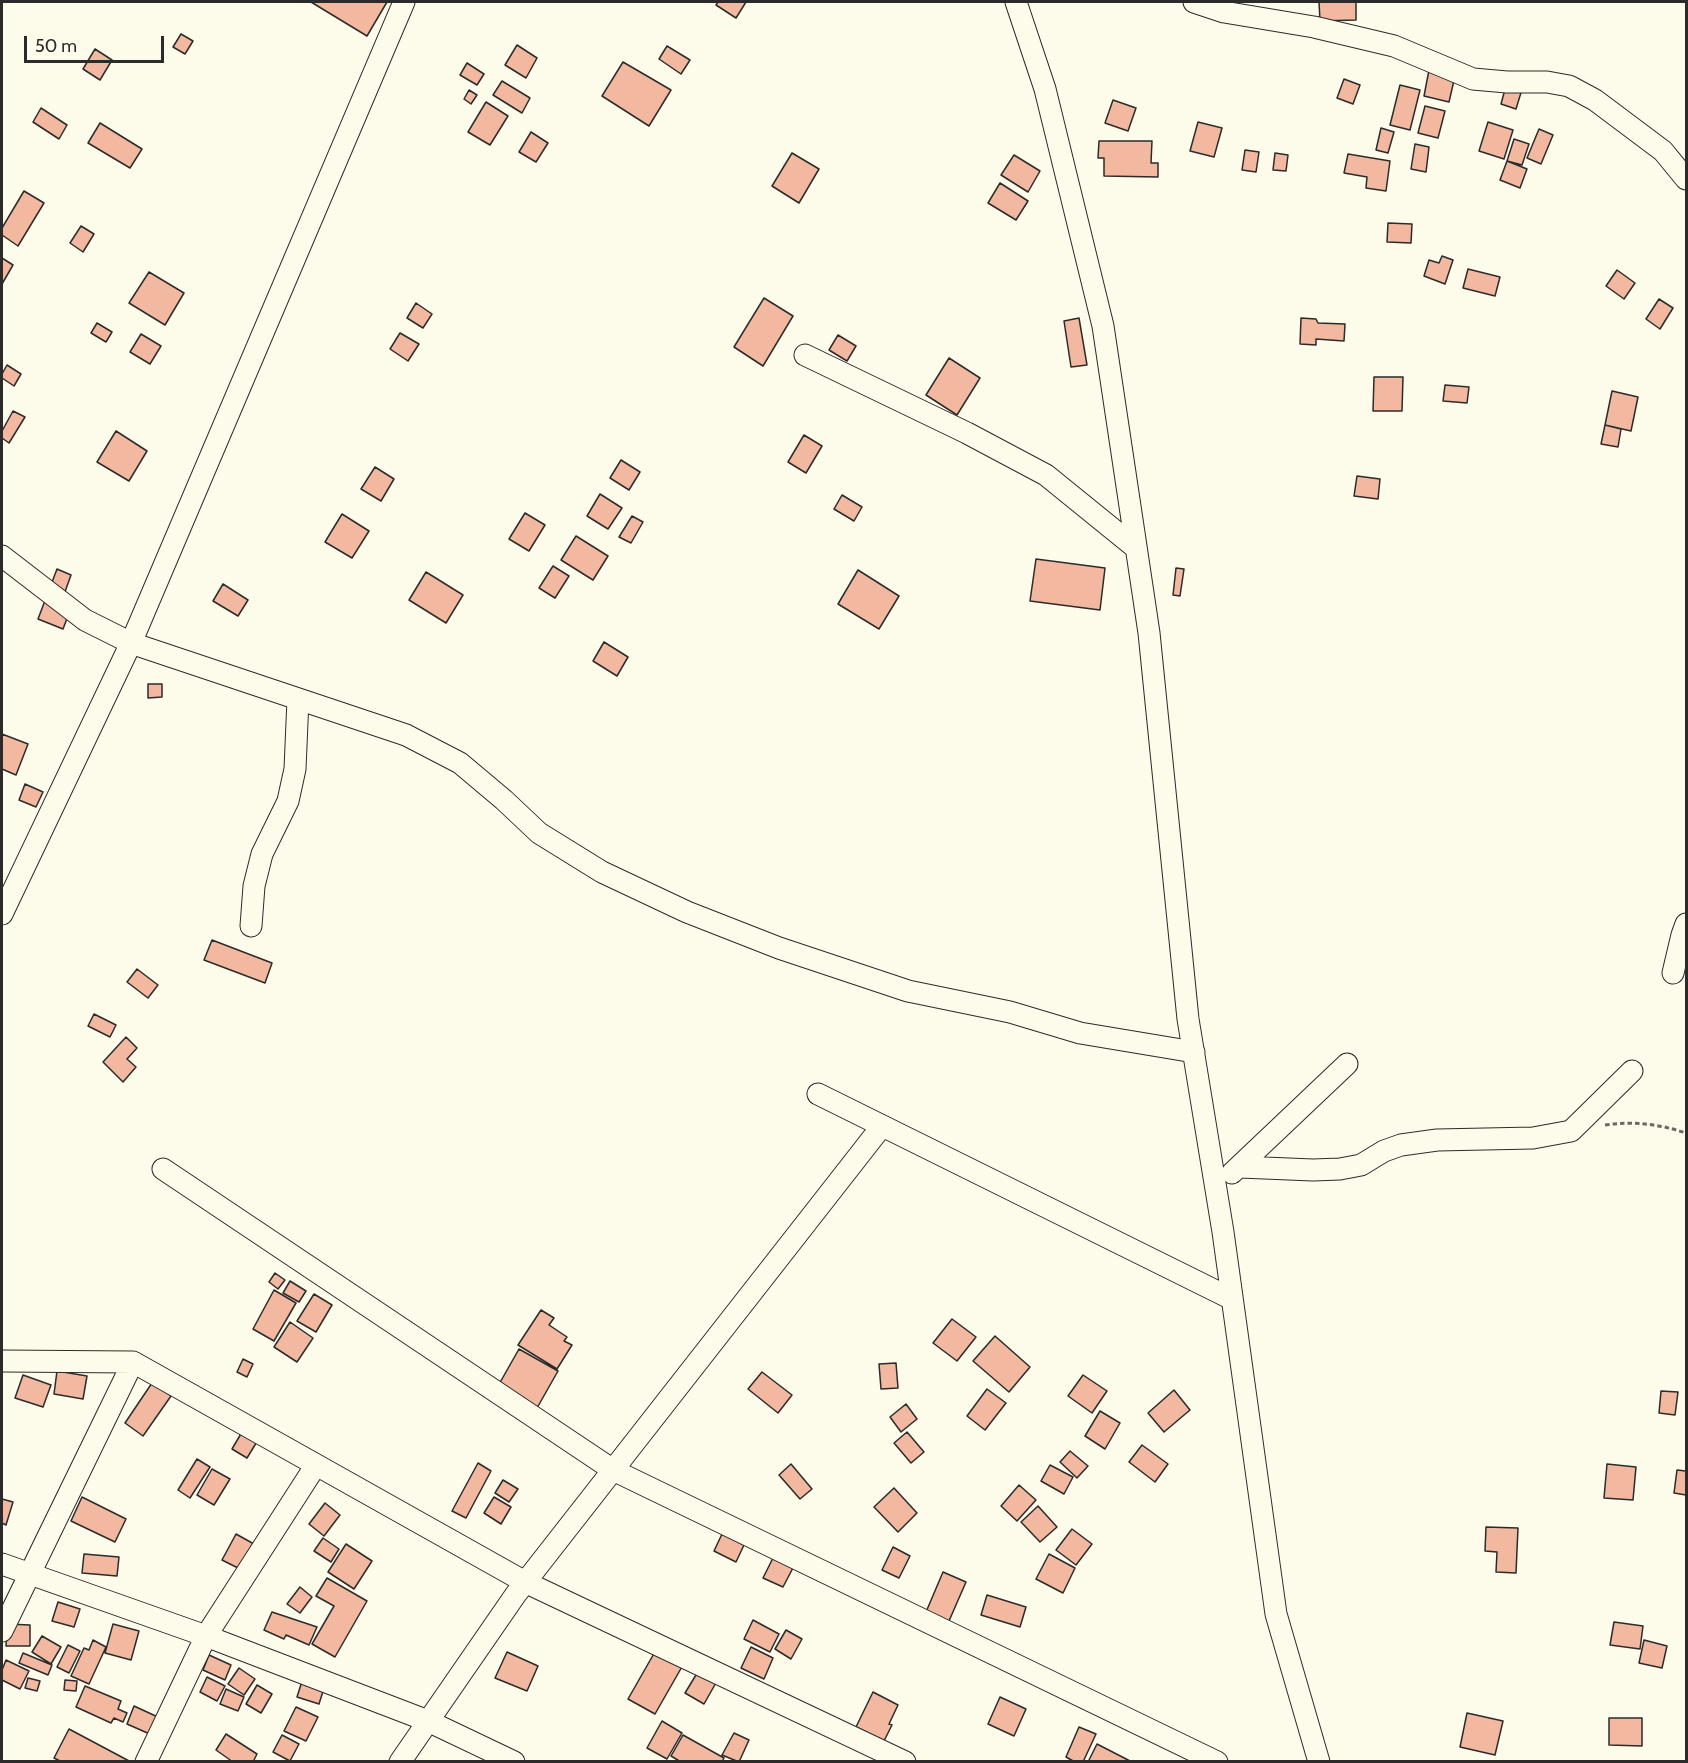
<!DOCTYPE html>
<html>
<head>
<meta charset="utf-8">
<style>
  body { margin:0 }
  #map { position:relative; width:1688px; height:1763px; overflow:hidden; background:#fdfbea; font-family:Cabin,sans-serif }
  canvas { display:block }
  .frame { position:absolute; inset:0; border:3px solid #2b2b2b; pointer-events:none }
  .scale { position:absolute; left:24px; top:36px; width:140px; height:27px; box-sizing:border-box; border:3px solid #2b2b2b; border-top:0; padding-left:8px; font-size:18px; line-height:21px; white-space:nowrap; color:#2b2b2b; -webkit-text-stroke:4px #fdfbea; paint-order:stroke }
</style>
</head>
<body>
<div id="map">
<canvas width="1688" height="1763"></canvas>
<div class="frame"></div>
<div class="scale">50 m</div>
</div>
<script>
const ctx = document.querySelector('canvas').getContext('2d');
ctx.lineJoin = 'round';
function fillPath(path, color) {
  ctx.fillStyle = color;
  ctx.fill(path, 'evenodd');
}
function strokePath(path, color, width, dash) {
  ctx.strokeStyle = color;
  ctx.lineWidth = width;
  ctx.lineCap = dash ? 'butt' : 'round';
  ctx.setLineDash(dash || []);
  ctx.stroke(path);
}
const building = new Path2D(`
  M311,2H387L367,36Z
  M718,2H746L736,18L716,5Z
  M1319,2H1356V20L1320,21Z
  M181,34L193,41L185,54L173,47Z
  M517,45L537,58L526,78L505,65Z
  M667,46L690,60L681,74L659,59Z
  M95,49L112,60L100,80L83,69Z
  M623,62L671,90L649,126L602,96Z
  M467,63L484,74L477,85L460,75Z
  M1429,70L1455,76L1449,102L1424,96Z
  M1344,79L1360,85L1353,104L1337,98Z
  M502,81L530,98L522,113L493,95Z
  M1507,82L1523,86L1516,109L1501,104Z
  M1400,85L1420,90L1410,130L1390,125Z
  M469,90L477,95L471,104L464,99Z
  M1113,100L1136,108L1128,131L1105,123Z
  M486,102L508,116L490,145L468,132Z
  M1425,106L1445,111L1438,138L1418,133Z
  M41,108L67,125L59,139L33,122Z
  M1198,122L1222,128L1214,157L1190,151Z
  M1488,122L1513,130L1504,159L1479,151Z
  M100,123L142,149L130,168L88,143Z
  M1381,128L1394,132L1388,153L1376,150Z
  M1539,129L1553,135L1541,164L1527,158Z
  M531,132L548,143L536,162L519,152Z
  M1514,139L1529,144L1522,165L1507,161Z
  M1099,141H1152L1151,163H1158V177L1104,176V158H1098Z
  M1415,144L1429,147L1426,172L1411,169Z
  M1245,150L1259,152L1256,172L1242,170Z
  M792,153L819,169L799,203L772,186Z
  M1275,153L1288,155L1286,171L1273,170Z
  M1348,154L1390,161L1386,191L1366,188L1367,177L1344,173Z
  M1014,155L1040,171L1028,192L1001,175Z
  M1507,161L1527,169L1520,188L1500,180Z
  M1000,183L1028,201L1016,220L988,203Z
  M24,191L44,203L18,246L2,235V228Z
  M1388,223L1412,224L1411,243L1387,242Z
  M81,226L94,234L83,252L70,243Z
  M1442,256L1453,260L1445,284L1424,276L1429,260L1439,263Z
  M2,258L13,265L2,284Z
  M1468,269L1500,277L1495,296L1463,288Z
  M1617,270L1635,283L1624,299L1606,286Z
  M149,272L184,293L165,325L129,303Z
  M764,298L793,316L763,366L734,347Z
  M1659,299L1673,308L1660,329L1646,319Z
  M416,303L432,314L423,328L407,318Z
  M1079,318L1087,365L1071,367L1064,321Z
  M1301,318L1316,319L1318,323L1345,324L1344,341L1316,339V345L1300,344Z
  M97,323L112,332L106,342L91,333Z
  M400,333L419,344L408,361L390,349Z
  M141,334L161,346L150,364L130,352Z
  M838,335L856,346L847,361L829,350Z
  M949,358L980,378L957,415L926,395Z
  M7,365L21,374L14,386L2,378V374Z
  M1374,377H1403L1402,411H1373Z
  M1445,385L1469,387L1467,403L1443,401Z
  M1612,391L1638,397L1631,431L1605,425Z
  M13,411L25,417L9,443L2,438V431Z
  M1605,425L1621,429L1618,447L1601,444Z
  M116,431L147,451L129,481L97,462Z
  M804,435L822,446L806,473L788,462Z
  M621,460L640,472L629,490L610,478Z
  M375,467L394,479L381,501L361,489Z
  M1357,476L1380,479L1378,499L1354,496Z
  M600,494L622,508L608,529L587,516Z
  M842,495L862,507L854,521L834,509Z
  M525,513L545,525L529,551L509,539Z
  M342,514L369,531L352,558L325,542Z
  M632,516L643,522L631,543L619,537Z
  M576,536L608,556L593,580L561,560Z
  M1036,559L1105,568L1100,610L1030,601Z
  M553,566L569,576L555,598L539,588Z
  M1176,568L1184,569L1180,596L1173,595Z
  M57,569L71,575L61,603L71,608L63,629L38,619Z
  M858,570L899,596L879,629L838,604Z
  M426,572L463,595L446,623L409,600Z
  M223,584L248,600L238,616L213,601Z
  M604,642L628,657L617,676L593,661Z
  M148,684H162V697L148,698Z
  M2,734L28,744L16,775L2,769Z
  M25,784L43,792L36,807L19,800Z
  M212,940L272,963L265,983L204,960Z
  M137,969L158,985L148,998L127,982Z
  M94,1014L116,1025L110,1037L88,1026Z
  M126,1037L137,1048L127,1059L136,1067L123,1082L103,1062Z
  M275,1273L285,1280L278,1289L269,1282Z
  M290,1281L306,1291L299,1302L283,1293Z
  M274,1290L296,1303L274,1341L253,1329Z
  M314,1294L332,1305L316,1332L297,1321Z
  M541,1310L554,1318L549,1325L567,1337L564,1341L572,1345L557,1369L518,1345Z
  M952,1319L976,1337L957,1361L933,1343Z
  M290,1322L313,1338L297,1362L274,1347Z
  M995,1336L1030,1367L1009,1392L973,1361Z
  M519,1349L558,1371L537,1408L498,1386Z
  M243,1359L253,1364L247,1377L237,1372Z
  M896,1363L898,1388L881,1389L879,1364Z
  M57,1371L87,1376L83,1399L54,1394Z
  M762,1372L792,1395L778,1413L748,1389Z
  M23,1375L51,1385L43,1407L15,1398Z
  M1083,1375L1107,1391L1092,1413L1068,1396Z
  M152,1383L171,1396L143,1436L125,1423Z
  M987,1389L1006,1403L985,1430L967,1416Z
  M1174,1390L1190,1410L1164,1432L1148,1413Z
  M1661,1391L1678,1392L1675,1415L1659,1413Z
  M906,1404L917,1419L901,1432L890,1417Z
  M1100,1411L1120,1423L1105,1449L1085,1436Z
  M242,1432L258,1440L247,1458L232,1449Z
  M907,1432L924,1452L911,1463L894,1443Z
  M1142,1445L1168,1464L1155,1482L1129,1462Z
  M1070,1451L1088,1466L1077,1478L1060,1462Z
  M197,1459L210,1467L190,1498L178,1490Z
  M478,1463L491,1471L466,1518L452,1511Z
  M791,1464L812,1489L800,1499L779,1475Z
  M1607,1464L1636,1467L1633,1500L1604,1498Z
  M1050,1465L1073,1477L1064,1494L1041,1481Z
  M212,1469L230,1479L214,1505L197,1495Z
  M1677,1470L1686,1471V1495L1674,1493Z
  M503,1480L518,1489L509,1502L495,1493Z
  M1019,1485L1036,1500L1017,1521L1001,1506Z
  M894,1488L917,1513L898,1532L874,1507Z
  M82,1497L126,1519L115,1542L71,1521Z
  M494,1497L511,1507L501,1524L484,1513Z
  M2,1499L13,1502L6,1525L2,1523Z
  M325,1503L340,1515L324,1536L309,1524Z
  M1038,1506L1057,1527L1040,1542L1021,1522Z
  M1486,1527L1518,1528L1516,1573L1496,1572L1497,1552L1485,1551Z
  M1072,1529L1092,1544L1076,1565L1056,1550Z
  M236,1534L254,1544L240,1569L222,1560Z
  M722,1534L744,1545L736,1562L714,1551Z
  M323,1538L339,1549L331,1562L314,1551Z
  M346,1544L372,1561L354,1589L328,1572Z
  M893,1547L910,1556L899,1578L882,1570Z
  M84,1554L119,1557L117,1576L82,1573Z
  M1049,1554L1075,1568L1063,1593L1036,1579Z
  M774,1556L794,1566L783,1587L763,1578Z
  M943,1572L966,1582L949,1621L926,1612Z
  M327,1578L367,1601L335,1657L312,1644L334,1606L316,1596Z
  M300,1587L312,1597L300,1613L287,1604Z
  M987,1595L1026,1607L1020,1627L981,1615Z
  M58,1602L80,1609L74,1627L52,1621Z
  M272,1612L317,1627L309,1645L286,1635L284,1639L264,1630Z
  M753,1620L779,1634L770,1652L744,1639Z
  M1614,1622L1643,1626L1640,1649L1610,1645Z
  M7,1624L30,1625V1646H6Z
  M113,1624L139,1631L131,1660L105,1653Z
  M786,1630L802,1639L791,1659L775,1649Z
  M42,1636L61,1647L51,1664L32,1652Z
  M93,1640L106,1647L89,1684L71,1676L84,1648L89,1650Z
  M1644,1640L1667,1646L1662,1668L1639,1663Z
  M68,1645L80,1651L69,1673L57,1667Z
  M751,1647L773,1658L764,1679L741,1668Z
  M656,1650L683,1665L655,1714L628,1699Z
  M507,1652L538,1666L527,1691L495,1678Z
  M23,1653L52,1665L48,1675L19,1663Z
  M209,1655L231,1665L225,1680L203,1670Z
  M6,1660L29,1671L20,1689L2,1680V1670Z
  M239,1668L255,1679L244,1695L228,1684Z
  M699,1670L717,1681L704,1704L685,1693Z
  M207,1677L225,1686L217,1701L200,1692Z
  M28,1678L40,1681L37,1691L25,1688Z
  M303,1678L325,1685L319,1704L297,1697Z
  M65,1680L77,1681L76,1691L64,1690Z
  M257,1685L272,1694L261,1713L246,1704Z
  M85,1686L121,1701L118,1709L127,1713L123,1722L114,1718L111,1723L76,1707Z
  M226,1689L244,1697L238,1711L220,1704Z
  M873,1692L898,1705L889,1724L892,1725L884,1741L856,1727Z
  M1000,1697L1026,1709L1014,1736L988,1724Z
  M134,1706L160,1718L152,1735L127,1724Z
  M296,1707L318,1717L306,1741L284,1731Z
  M1467,1713L1503,1721L1495,1755L1460,1747Z
  M1609,1718H1642V1746L1609,1745Z
  M662,1721L682,1733L667,1759L647,1748Z
  M1079,1727L1096,1734L1083,1762H1075L1066,1757Z
  M69,1729L131,1762H62L54,1758Z
  M734,1733L749,1740L739,1762L722,1755Z
  M226,1734L257,1754L253,1762H233L216,1750Z
  M282,1735L299,1744L290,1761L273,1752Z
  M683,1735L724,1758L722,1762H681L671,1756Z
  M1097,1744L1132,1762H1088Z`);
const path = new Path2D(`
  M1605,1125C1634,1121 1659,1124 1686,1133`);
const minor = new Path2D(`
  M1016,2L1045,89L1103,326L1149,633L1188,1019L1223,1232L1276,1614L1319,1762
  M1194,2L1224,12L1314,27L1394,46L1473,79L1507,82H1547L1569,86L1595,100L1663,151L1686,179
  M805,355L967,433L1046,475L1136,548
  M2,556L85,620L131,643L406,735L460,763L504,800L539,833L602,872L687,912L779,948L908,991L1010,1012L1080,1033L1194,1052
  M2,914L131,643L404,2
  M251,926L254,886L262,854L288,801L295,769L298,699
  M1673,973L1682,935L1686,924
  M818,1094L1232,1299
  M1240,1167L1313,1170L1340,1169L1361,1165L1384,1151L1401,1145L1437,1140L1533,1138L1571,1131L1632,1071
  M163,1169L613,1470L1217,1762
  M1232,1173L1347,1064
  M2,1361L133,1362L525,1582L905,1762
  M2,1564L206,1636L428,1721L514,1762
  M2,1631L133,1362
  M146,1762L206,1636L316,1465
  M400,1762L516,1594L882,1126`);
fillPath(building, '#f2b8a0');
strokePath(building, '#2b2b2b', 1.5);
strokePath(minor, '#2b2b2b', 23);
strokePath(path, '#6a6964', 3, [4.5, 3]);
strokePath(minor, '#fdfbea', 21);
</script>
</body>
</html>
